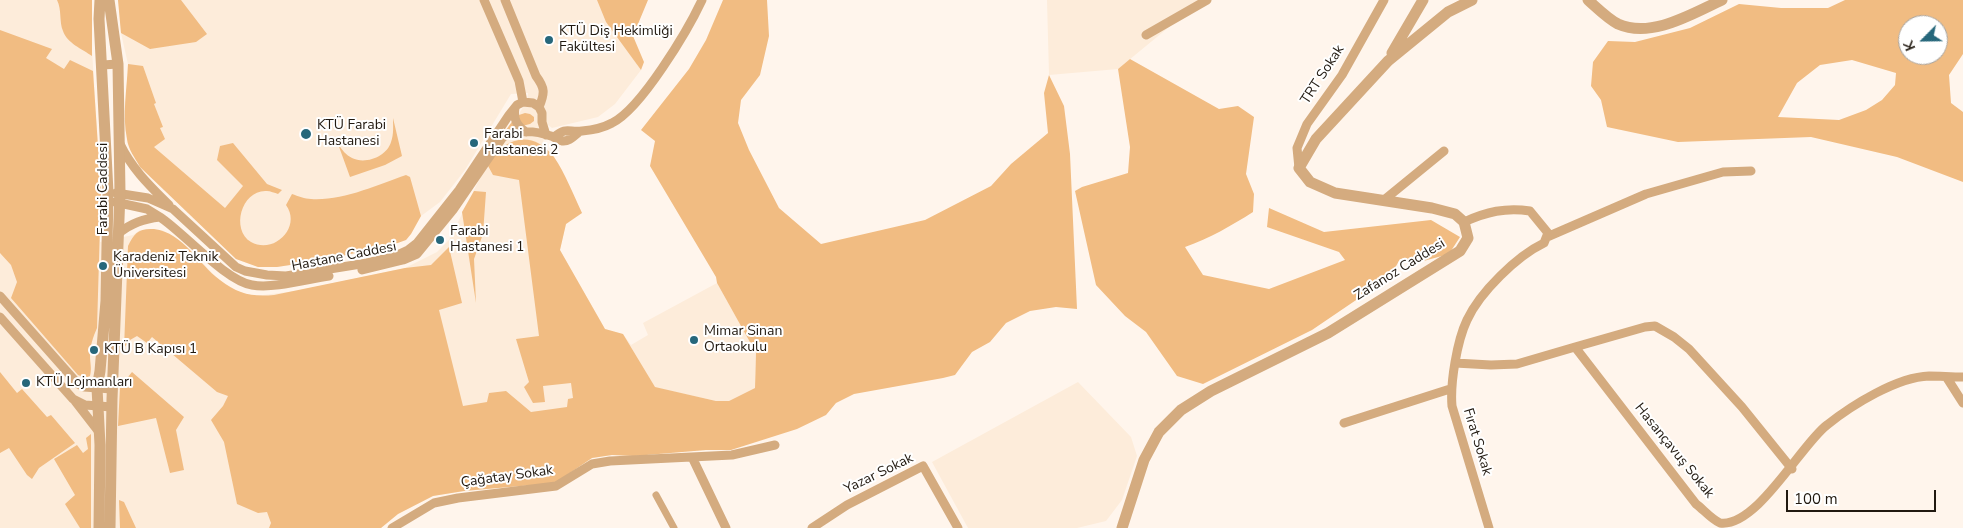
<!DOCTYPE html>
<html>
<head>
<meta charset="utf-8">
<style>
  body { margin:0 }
  #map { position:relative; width:1963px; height:528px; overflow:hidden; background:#fff5ec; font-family:"Nunito Sans",sans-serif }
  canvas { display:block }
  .north { position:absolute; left:1898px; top:15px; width:50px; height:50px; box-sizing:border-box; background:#fff; border:1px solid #a6a39f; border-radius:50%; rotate:247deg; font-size:14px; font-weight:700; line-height:20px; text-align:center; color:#211910 }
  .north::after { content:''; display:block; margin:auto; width:18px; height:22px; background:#26677b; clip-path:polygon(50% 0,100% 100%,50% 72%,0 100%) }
  .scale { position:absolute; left:1786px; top:490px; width:150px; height:22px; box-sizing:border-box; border:2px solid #211910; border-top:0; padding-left:6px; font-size:15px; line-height:18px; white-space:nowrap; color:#211910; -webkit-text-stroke:4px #fff; paint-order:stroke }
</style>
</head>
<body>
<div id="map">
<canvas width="1963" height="528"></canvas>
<div class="north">K</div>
<div class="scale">100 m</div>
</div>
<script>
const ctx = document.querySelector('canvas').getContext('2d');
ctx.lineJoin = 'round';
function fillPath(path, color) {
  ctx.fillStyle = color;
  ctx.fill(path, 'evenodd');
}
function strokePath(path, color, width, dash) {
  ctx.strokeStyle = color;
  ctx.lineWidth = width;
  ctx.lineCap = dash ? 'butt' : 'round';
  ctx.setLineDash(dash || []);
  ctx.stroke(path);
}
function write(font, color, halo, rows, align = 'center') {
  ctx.font = font + ' "Nunito Sans",sans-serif';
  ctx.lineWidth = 4;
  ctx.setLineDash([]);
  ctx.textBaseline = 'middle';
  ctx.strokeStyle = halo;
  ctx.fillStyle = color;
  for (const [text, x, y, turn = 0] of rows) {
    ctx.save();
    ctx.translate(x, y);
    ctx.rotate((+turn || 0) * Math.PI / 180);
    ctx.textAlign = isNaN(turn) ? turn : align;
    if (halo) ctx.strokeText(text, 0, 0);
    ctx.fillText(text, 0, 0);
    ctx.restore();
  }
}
const built = new Path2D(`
  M0,0H92L91,35L101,192L100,242L133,235L140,230H162L174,237L187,247L219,280L239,292L255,296L296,291L405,268L437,252L449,240L487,164L527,101L528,93L511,94L465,170L440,202L421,216L411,234L406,240L392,245L323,260L277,267H258L236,259L140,167L130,149L127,139L125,115L128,64L121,33L118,0H600L609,22L641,70L615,104L598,117L552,128L548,125L542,146L554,157L582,213L566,224L560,250L605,329L623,334L631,345L648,335L643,323L717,283L756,353L755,388L729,401H716L657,388L731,450H706L634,456L612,455L592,458L555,483L464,491L433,496L398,514L381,528H0Z
  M1047,0H1202L1118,69L1049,75Z
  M1078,382L1131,437L1137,456L1122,500L1106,521L1077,528H968L932,462Z`);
const green = new Path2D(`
  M57,0H92V56C82,49 67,43 63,31C59,22 62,10 57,0Z
  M118,0H181L207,34L196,42L150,49L121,33Z
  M597,0H648L633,36L644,62L641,70L606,22Z
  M723,0H767L769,36L760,75L741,100L738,123L749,150L779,208L821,244L925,220L991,186L1011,164L1048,133L1044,93L1049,75L1064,106L1070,154L1077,309L1056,307L1030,311L1006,323L990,342L972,352L955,375L943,378L854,394L836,403L826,415L797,429L731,450H706L634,456L612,455L592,458L555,483L464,491L433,496L398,514L381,528H269L271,523L267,512L258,513L237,504L224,442L211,420L223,406L228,396L217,392L152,337L147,343L137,336L130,340L124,348L128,246C134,233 139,228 154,229C184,233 198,264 220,280C238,294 252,297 274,295L405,268L431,265L449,247L462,303L439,310L463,406L487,402L489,393L506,391L531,412L567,407L568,399L573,398L571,383L543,386L545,402L533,403L524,387L529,382L516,339L539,336L519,180L493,175L487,164C504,138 532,128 554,157C565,173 574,196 582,213L566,224L560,250L605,329L623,334L655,387L716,401H729L755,388L756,353L717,283L716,277L650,166L655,141L641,130L689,69L706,40Z
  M1845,0H1963V54L1949,75L1951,103L1963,112V182L1897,157L1811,137L1678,142L1607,127L1601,100L1591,86L1593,62L1608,41L1635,42L1690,28L1739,4L1781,8H1828ZM1908,25H1938V55H1908ZM1852,60L1896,73L1895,85L1882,100L1866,110L1839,120L1778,117L1797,83L1820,65Z
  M0,30L52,49L46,58L64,69L70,60L93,71L101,192L97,328C93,337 90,346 90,356C90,363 92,368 90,376L85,378L78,375L11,298L17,282L11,265L0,253Z
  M1130,59L1219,109L1238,106L1254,117L1246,174L1254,194L1253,212C1231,226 1210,238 1185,247L1203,275L1269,289L1345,260L1339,252L1267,227L1269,208L1324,232L1431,220L1460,237L1449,254L1420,262L1400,259L1390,277L1312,330L1203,384L1177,376L1146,332L1125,316L1096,285L1075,191L1082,187L1128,173L1130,147L1118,69Z
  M128,64L143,66L156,103L154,104L163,127L160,128L165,139L154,147L225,208L243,186L217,160L220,146L233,143L267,184L282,190L278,194C275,193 270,191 267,191C242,189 230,229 251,242C274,255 302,227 286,205L292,194C298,196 305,199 311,199C343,201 377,185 406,175L410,177L421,216L411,234L406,240L392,245L323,260L277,267H258L236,259L140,167C135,158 128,149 127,139C122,115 127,88 128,64Z
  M525,113L530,114L534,117V121L530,124L506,130L516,116Z
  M393,118L402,156L385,165L350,177L338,144C342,150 346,155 352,158C366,165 387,156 391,142C394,134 393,126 393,118Z
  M474,191L486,192L483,234L474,259L476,303L462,212Z
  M0,372L17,393L22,389L47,417L51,415L75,443L39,468L32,479L27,475L9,448L0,453Z
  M132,372L184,417L176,430L184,470L170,473L156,418L118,426L120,387Z
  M91,434V528H80L65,504L75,495L54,459L77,445L83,453L88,449L86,438Z
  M119,500L124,502L136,528H120Z`);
const pedestrian = new Path2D(`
  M656,495L674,528`);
const minor = new Path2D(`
  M484,0L519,81L523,102
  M505,0L536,76C545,88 545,93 539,107
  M1146,35L1207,0
  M102,65L118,64
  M515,108C513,119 517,126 526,132
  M554,137C567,126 569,133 582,131C593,130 603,128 612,123C641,109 688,30 702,0
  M120,144C132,169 150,186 169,205
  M1299,168L1297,148L1307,124L1342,75L1384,0
  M116,193L148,198L173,209L236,267L245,271L267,275L286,276L367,263L393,257L408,250L417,243L459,190L509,115L517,105L523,102L533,103L539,107L542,113V122L546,135
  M1384,200L1444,151
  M115,202L147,209L160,217
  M1464,222C1486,212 1506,207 1530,211L1548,233L1544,243C1517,256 1480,292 1467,320C1457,341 1450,383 1452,406L1489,528
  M119,233C132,223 143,219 160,217C185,234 226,281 252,285C273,289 308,279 329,276
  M1547,237L1646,194L1723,172L1751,171
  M362,270L403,260L417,254L453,210L503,137C517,129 536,131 551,136C554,137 558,140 562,141C569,142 574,136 579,132
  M0,296L78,384L84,387L112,389
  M0,317L73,399L85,405L112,407
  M1575,347L1645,327L1655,326L1674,337L1689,349L1742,407L1792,469
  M1455,363L1491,365L1517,364L1575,347L1696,504C1703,509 1711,519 1720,523C1757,528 1802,443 1827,425C1852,405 1897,377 1929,376C1940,376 1951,377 1963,377
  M1947,378L1963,403
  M75,401L99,432
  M1344,423L1450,389
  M692,457L726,528
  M392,528L434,503L458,498L556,486L592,464L610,461L732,455L775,445
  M812,528L847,505L923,466L958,528`);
const tertiary = new Path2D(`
  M109,0L118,64L120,193L112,399L110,528
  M1588,0C1597,8 1608,19 1618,24C1652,39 1693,13 1722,0
  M1392,53L1423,0
  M99,528L100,445L97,388L100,371L106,301L108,192L99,19L100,0
  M1122,528L1144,460L1159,432L1181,410L1211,391L1328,333L1460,251L1468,238L1464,222L1455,214L1432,208L1335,193L1310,182L1299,168L1316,139L1388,61L1448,12L1472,0`);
const markers = [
  [549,40,5,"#26677b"],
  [306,134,6,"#26677b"],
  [474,143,5,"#26677b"],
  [440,240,5,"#26677b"],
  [103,266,5,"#26677b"],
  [694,340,5,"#26677b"],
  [94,350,5,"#26677b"],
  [26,383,5,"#26677b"]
];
const poiNames = [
  ["KTÜ Diş Hekimliği",559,32],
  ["Fakültesi",559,48],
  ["KTÜ Farabi",317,126],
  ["Hastanesi",317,142],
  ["Farabi",484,135],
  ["Hastanesi 2",484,151],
  ["Farabi",450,232],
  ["Hastanesi 1",450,248],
  ["Karadeniz Teknik",113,258],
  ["Üniversitesi",113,274],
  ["Mimar Sinan",704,332],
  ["Ortaokulu",704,348],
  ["KTÜ B Kapısı 1",104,350],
  ["KTÜ Lojmanları",36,383]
];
const streetNames = [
  ["TRT Sokak",1323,75,-57],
  ["Farabi Caddesi",104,189,-90],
  ["Hastane Caddesi",344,257,-11],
  ["Zafanoz Caddesi",1400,270,-32],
  ["Fırat Sokak",1477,442,73],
  ["Hasançavuş Sokak",1674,451,51],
  ["Yazar Sokak",879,474,-26],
  ["Çağatay Sokak",507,477,-8]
];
fillPath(built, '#fdecda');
fillPath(green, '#f1bc82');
strokePath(pedestrian, '#d4ab7f', 7);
strokePath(minor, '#d4ab7f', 9);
strokePath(tertiary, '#d4ab7f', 11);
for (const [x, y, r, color] of markers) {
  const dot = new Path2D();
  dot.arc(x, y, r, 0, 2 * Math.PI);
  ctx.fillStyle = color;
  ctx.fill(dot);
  strokePath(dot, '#fff', 2);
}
write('14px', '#211910', '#fff', poiNames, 'left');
write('14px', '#211910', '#fff', streetNames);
</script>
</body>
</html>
